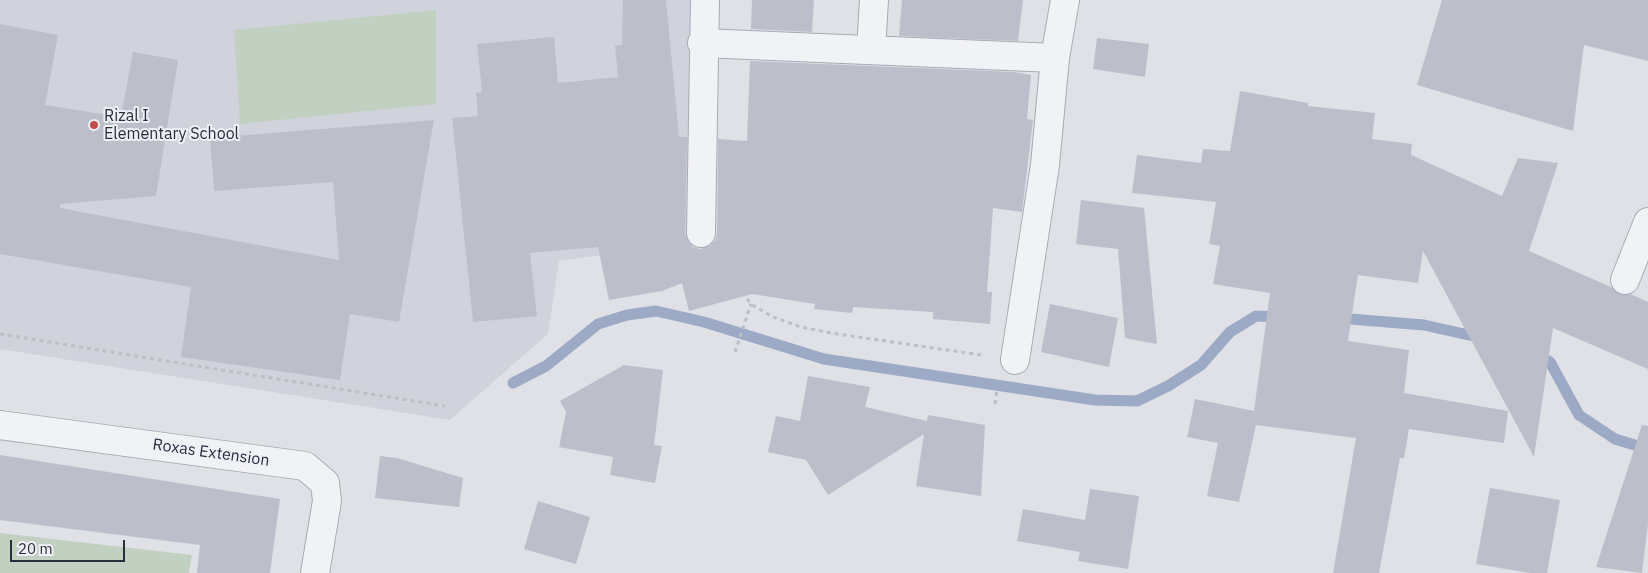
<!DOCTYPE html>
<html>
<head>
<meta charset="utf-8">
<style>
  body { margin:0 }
  #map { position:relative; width:1648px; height:573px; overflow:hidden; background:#dfe1e7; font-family:"IBM Plex Sans",sans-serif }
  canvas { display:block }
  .scale { position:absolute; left:10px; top:540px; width:115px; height:22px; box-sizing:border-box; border:2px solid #292d3d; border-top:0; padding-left:6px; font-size:15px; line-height:18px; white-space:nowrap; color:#292d3d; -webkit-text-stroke:4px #eef0f5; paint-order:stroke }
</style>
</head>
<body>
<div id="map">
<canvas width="1648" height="573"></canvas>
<div class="scale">20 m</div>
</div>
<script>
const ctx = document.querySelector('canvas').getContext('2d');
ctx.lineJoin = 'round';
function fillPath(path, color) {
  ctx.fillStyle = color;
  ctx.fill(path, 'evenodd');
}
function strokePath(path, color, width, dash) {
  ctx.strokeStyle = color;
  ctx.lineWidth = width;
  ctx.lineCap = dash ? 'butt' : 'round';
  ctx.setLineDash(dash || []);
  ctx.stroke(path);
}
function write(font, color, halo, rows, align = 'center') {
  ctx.font = font + ' "IBM Plex Sans",sans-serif';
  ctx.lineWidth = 4;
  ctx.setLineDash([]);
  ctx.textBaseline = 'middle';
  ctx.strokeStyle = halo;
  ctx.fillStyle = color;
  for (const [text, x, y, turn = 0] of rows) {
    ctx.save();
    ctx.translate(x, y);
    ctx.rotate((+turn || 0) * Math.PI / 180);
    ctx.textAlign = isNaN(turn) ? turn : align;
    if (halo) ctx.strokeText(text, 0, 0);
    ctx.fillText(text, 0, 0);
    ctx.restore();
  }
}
const built = new Path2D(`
  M0,0H691L690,35L701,241L559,261L548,334L450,420L0,349Z`);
const green = new Path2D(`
  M436,10V104L240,124L234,30Z
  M0,533L192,555L189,573H0Z`);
const stream = new Path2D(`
  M1338,318L1424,325L1482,338
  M1536,354L1550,362L1579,415L1615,439L1648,449
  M513,383L546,366L598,324L627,315L656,311L704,322L824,359L1095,400L1137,401L1168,386L1201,365L1230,332L1256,316L1282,317`);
const building = new Path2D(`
  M623,0H666L679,137H687L685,233L688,241L693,247L700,249L709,246L715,241L717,234L718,139L747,141L750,61L1014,72L1031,75L1027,119L1033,120L1022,212L993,208L987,292H992L990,324L933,319V312L853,307L852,313L814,309L815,304L752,294L689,311L682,283L662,291L609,300L598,247L530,253L537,316L473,322L452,118L478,116L476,93L482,92L477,44L554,37L558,83L618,77L615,46L622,45Z
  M752,0H814L812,32L751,29Z
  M902,0H1023L1018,41L899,36Z
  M1442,0H1648V61L1584,45L1573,131L1417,85Z
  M0,24L58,35L45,105L121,117L133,52L178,60L156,196L60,204V208L339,260L333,182L214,191L210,138L434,120L399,322L350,314L340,380L181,357L191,287L0,254Z
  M1097,38L1149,44L1145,77L1093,69Z
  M1240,91L1308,103V106L1375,113L1372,139L1412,144L1411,155L1502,196L1518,158L1558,163L1529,251L1611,287L1619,294H1630L1648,302V369L1553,328L1534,457L1423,251L1418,283L1358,275L1348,341L1409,350L1404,393L1508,411L1504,443L1409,429L1404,458H1400L1379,573H1333L1356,438L1256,425L1239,502L1207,496L1218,443L1187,437L1195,399L1254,411L1270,293L1213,284L1220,246L1209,244L1216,202L1132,193L1137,155L1201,163L1203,149L1230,151Z
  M1081,200L1144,208L1157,344L1125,338L1118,249L1076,244Z
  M1050,304L1118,318L1109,367L1041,352Z
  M624,365L663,370L654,445L662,446L655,483L610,475L613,457L559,447L566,412L560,401Z
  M808,376L870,387L865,407L927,421L928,415L985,425L981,496L916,486L924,434L828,495L806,460L768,452L776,416L800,421Z
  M1642,425L1648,426V524L1642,573L1596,567Z
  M0,455L280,499L270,573H197L200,545L0,520Z
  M380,456L397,458L463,478L459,507L375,498Z
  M1490,488L1560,500L1547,573H1530L1476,564Z
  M1090,489L1139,496L1128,569L1078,561L1080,552L1017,541L1023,509L1085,520Z
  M538,501L590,517L576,564L524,549Z`);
const path = new Path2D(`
  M719,260L751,304L773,317L801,327L831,333L981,355
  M0,334L445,406
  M735,352L751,304
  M995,404L997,389`);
const minor = new Path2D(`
  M702,43L1055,58
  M871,50L874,0
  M701,233L705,0
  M1625,280L1648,222
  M1015,360L1045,165L1055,58L1065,0
  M0,425L305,466L325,483L327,501L315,573`);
const markers = [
  [94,125,5,"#c44d4c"]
];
const poiNames = [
  ["Rizal I",104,116],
  ["Elementary School",104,134]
];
const streetNames = [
  ["Roxas Extension",211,453,8]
];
fillPath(built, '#d1d3dc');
fillPath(green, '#c2d0c1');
strokePath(stream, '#9caac5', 11);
fillPath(building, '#bcbfc9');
strokePath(minor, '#a8abb4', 30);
strokePath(path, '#bdbfc6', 3, [4, 4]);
strokePath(minor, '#f1f2f6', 28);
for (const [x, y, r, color] of markers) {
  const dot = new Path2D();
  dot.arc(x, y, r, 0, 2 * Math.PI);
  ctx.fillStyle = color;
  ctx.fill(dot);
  strokePath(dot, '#eef0f5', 2);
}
write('16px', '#292d3d', '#eef0f5', poiNames, 'left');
write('16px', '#292d3d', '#eef0f5', streetNames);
</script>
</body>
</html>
